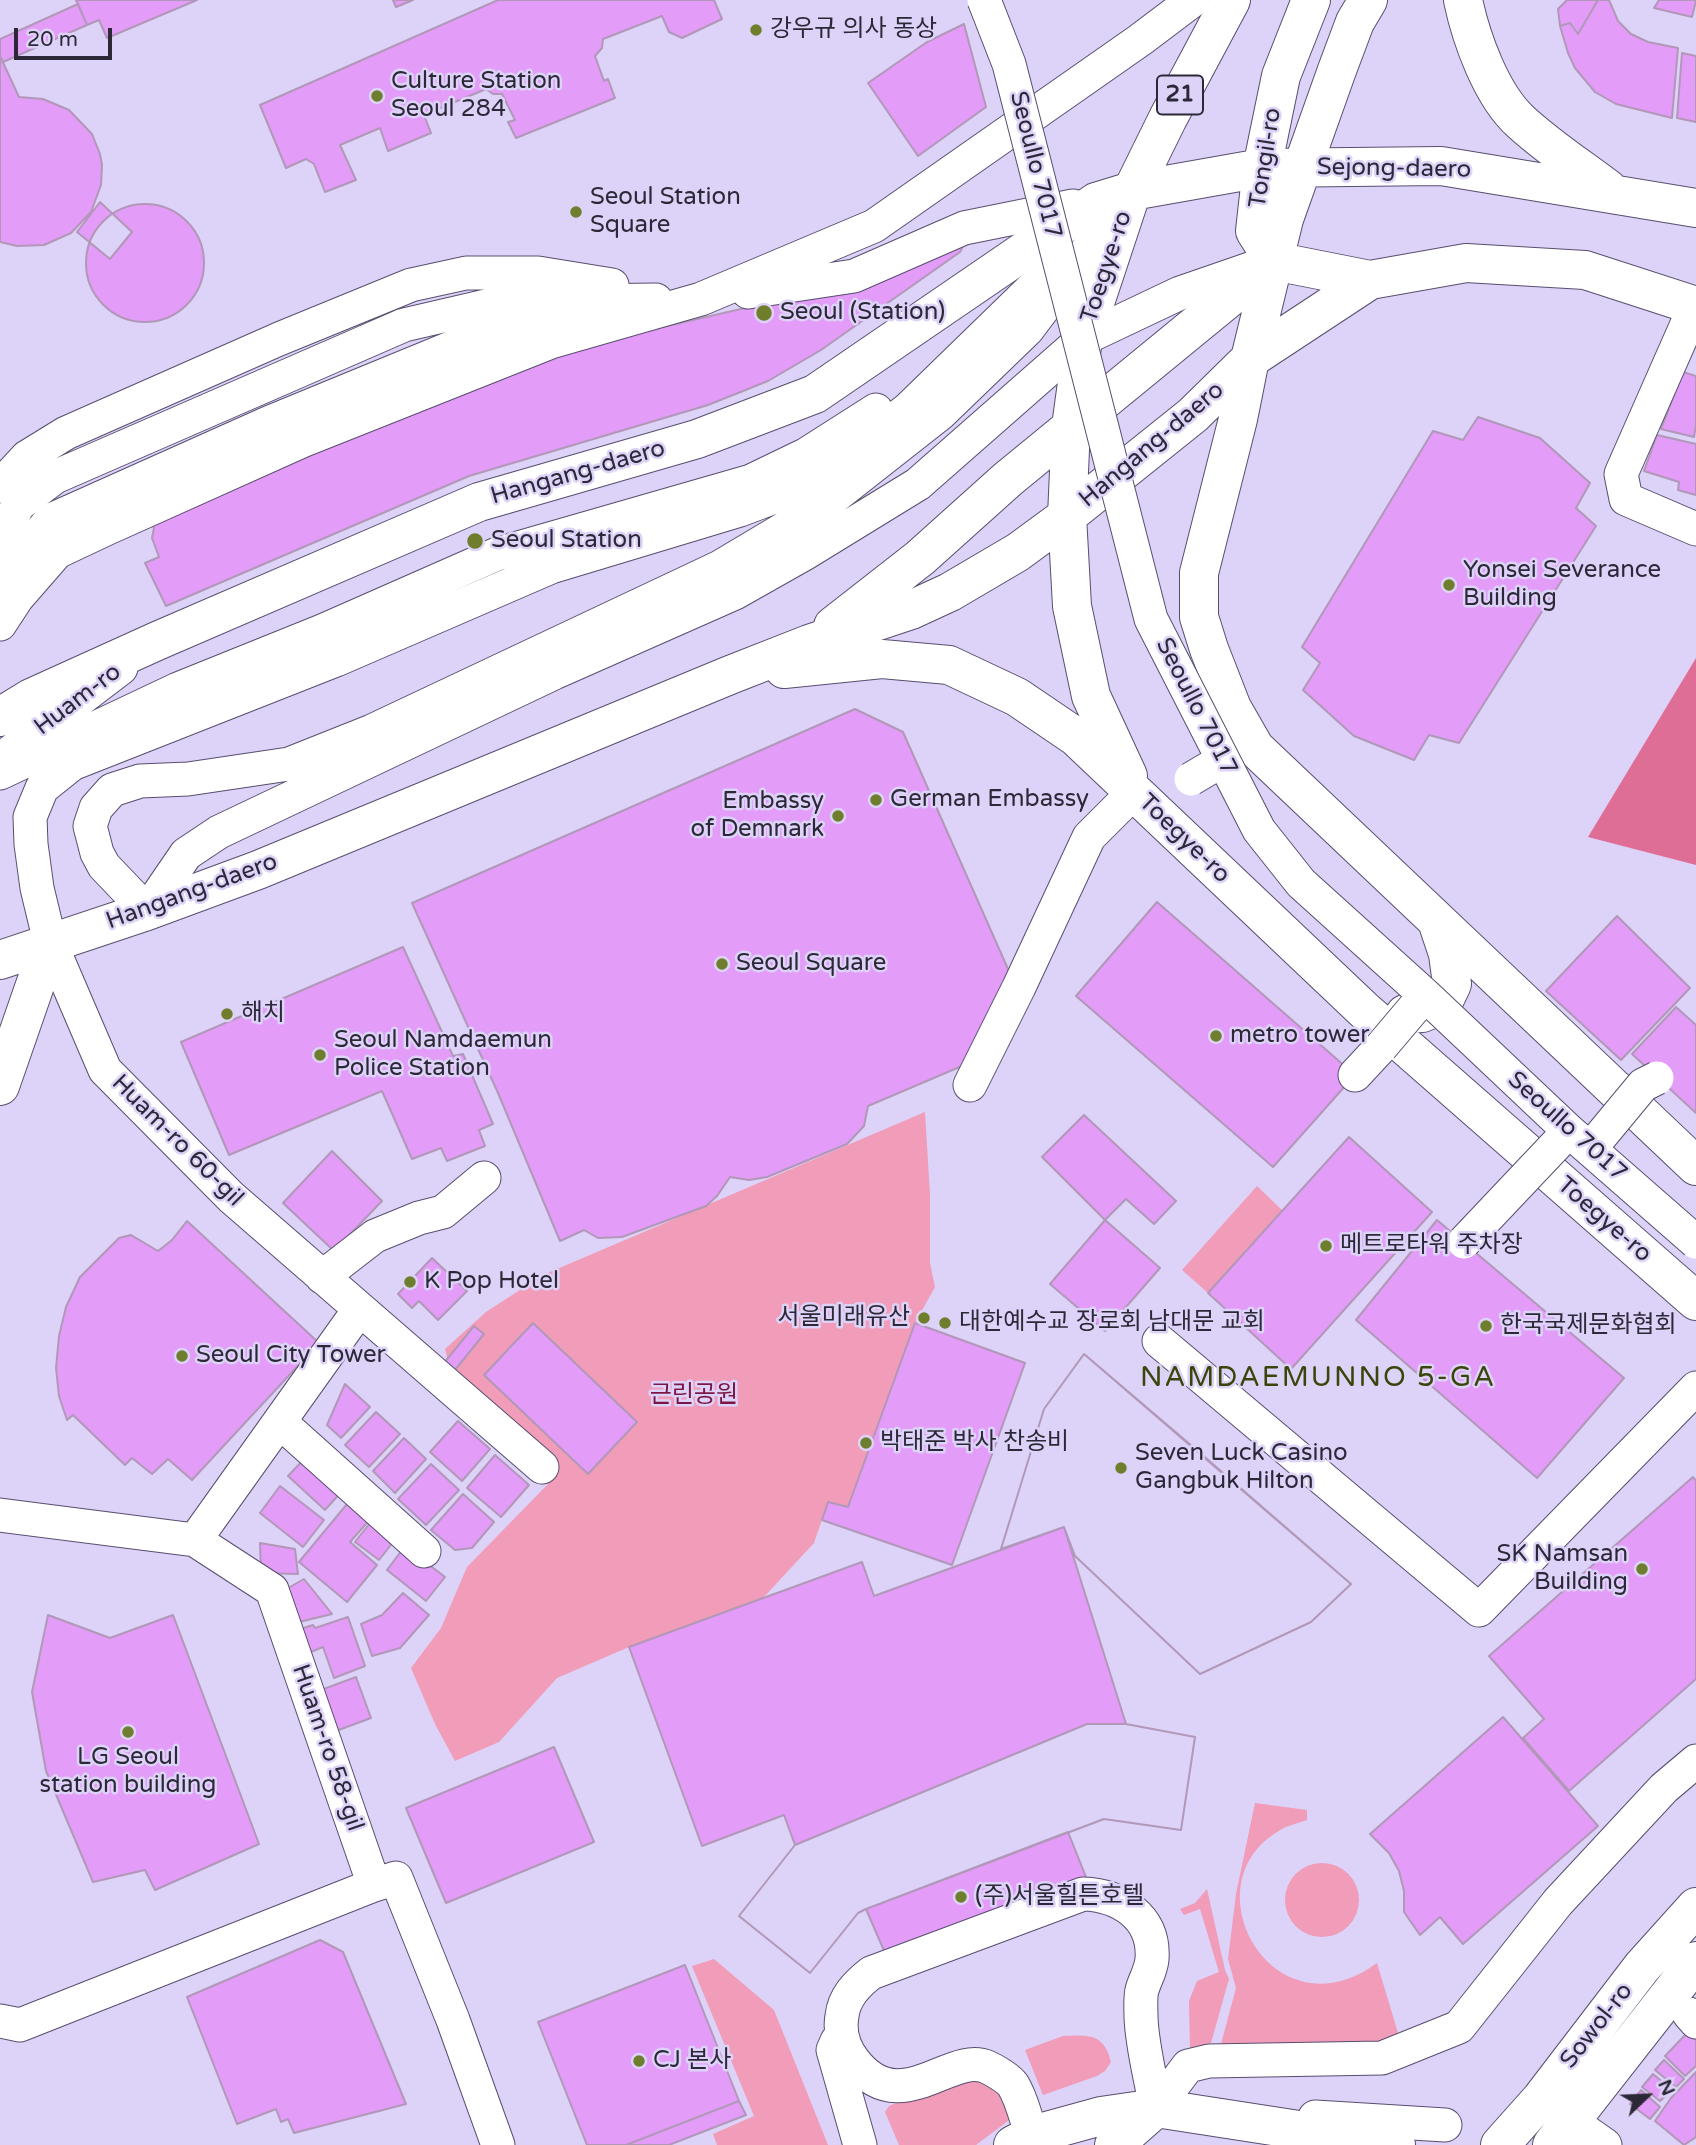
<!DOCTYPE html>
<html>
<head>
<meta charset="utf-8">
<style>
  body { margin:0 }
  #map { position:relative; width:1696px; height:2145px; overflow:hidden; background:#ddd2f8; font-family:"Varela Round",sans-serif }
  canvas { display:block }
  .north { position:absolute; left:1612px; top:2061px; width:70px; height:70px; -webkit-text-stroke:5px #ddd2f8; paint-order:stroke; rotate:67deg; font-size:19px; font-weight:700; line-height:28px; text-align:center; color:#2d2837 }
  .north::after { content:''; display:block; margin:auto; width:24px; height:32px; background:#2d2837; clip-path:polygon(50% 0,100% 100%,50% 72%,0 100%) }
  .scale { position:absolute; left:14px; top:28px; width:98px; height:32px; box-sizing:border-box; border:4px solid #2d2837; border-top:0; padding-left:9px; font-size:21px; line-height:24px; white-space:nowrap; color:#2d2837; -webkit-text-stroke:5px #ddd2f8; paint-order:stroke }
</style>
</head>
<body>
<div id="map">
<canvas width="1696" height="2145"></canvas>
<div class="north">N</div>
<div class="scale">20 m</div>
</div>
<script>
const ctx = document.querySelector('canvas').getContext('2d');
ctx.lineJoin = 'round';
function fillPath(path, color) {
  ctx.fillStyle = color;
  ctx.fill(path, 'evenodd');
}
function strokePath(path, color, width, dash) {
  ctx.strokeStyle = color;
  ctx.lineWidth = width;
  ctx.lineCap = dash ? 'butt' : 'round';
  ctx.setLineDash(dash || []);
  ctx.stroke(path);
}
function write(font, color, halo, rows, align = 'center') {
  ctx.font = font + ' "Varela Round","Noto Sans KR",sans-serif';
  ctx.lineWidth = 5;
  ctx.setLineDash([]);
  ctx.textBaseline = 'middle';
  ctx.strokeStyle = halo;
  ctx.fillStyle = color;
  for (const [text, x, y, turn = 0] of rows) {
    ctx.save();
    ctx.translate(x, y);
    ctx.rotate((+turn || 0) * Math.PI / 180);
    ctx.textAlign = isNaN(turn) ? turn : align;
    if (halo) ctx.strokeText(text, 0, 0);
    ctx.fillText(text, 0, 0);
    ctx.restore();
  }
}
const green = new Path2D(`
  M925,1112L930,1195V1263L935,1287L915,1323L848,1507L828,1502L814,1543L763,1598L629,1647L557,1678L499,1742L455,1761L435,1724L411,1668L441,1628L467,1567L548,1484L459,1406L445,1349L486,1312L543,1275Z
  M1257,1186L1283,1211L1208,1293L1182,1270Z
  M1255,1803L1307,1810V1820C1299,1823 1289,1825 1282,1829C1185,1881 1272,2040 1377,1963L1398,2033L1369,2047L1221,2044L1236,1988L1228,1959L1236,1894Z
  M1285 1900a37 37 0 1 1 74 0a37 37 0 1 1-74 0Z
  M1207,1889L1225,1970L1229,1979L1211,2043L1190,2050L1189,2001L1197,1981L1219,1972L1200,1909L1184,1915L1180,1909L1195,1903Z
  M714,1959L774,2010L828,2145H717L713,2134L754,2116L692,1966Z
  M1063,2036C1088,2035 1104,2033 1111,2062L1105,2071L1097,2076L1043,2095L1025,2050Z
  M965,2073L998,2087L1012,2118L976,2145H899L885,2112L889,2106Z`);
const forest = new Path2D(`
  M1696,658V865L1588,837Z`);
const building = new Path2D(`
  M76,0H197L107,38L99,20L87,25Z
  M393,0H413L396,7Z
  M498,0H714L722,19L682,38L669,32L662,16L603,39L602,48L595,56L604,81L608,79L615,98L516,138L508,122L515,120L502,94H493L486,89L424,115L431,133L388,151L380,128L340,145L356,180L325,192L314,164L306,159L286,168L260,105Z
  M1567,0H1598L1578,34L1570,23L1560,26L1558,9Z
  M1598,0H1609L1618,21L1631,34L1648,42L1678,48L1672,118L1616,104L1595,92L1575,68L1568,53L1560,26L1570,23L1578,34Z
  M1659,0H1696V1L1692,17L1654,8Z
  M78,4L87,25L3,62L0,56V39Z
  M964,24L986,107L918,156L868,83L927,42Z
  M1682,53L1696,56V122L1677,118Z
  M0,56L19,97L43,99L69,110L92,134L100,154L102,165L101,185L91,212L71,233L44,245L17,246L0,242Z
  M100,202L132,232L110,259L77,232Z
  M86 263a59 59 0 1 1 118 0a59 59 0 1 1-118 0Z
  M964,244L960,252L821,350L768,381L708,405L469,476L166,606L145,563L159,557L152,538L154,528L149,517L552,357L628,335L806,294Z
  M1683,372L1696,376V425L1694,437L1661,429Z
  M1478,417L1540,438L1590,483L1576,508L1596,526L1459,743L1429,735L1414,760L1354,736L1303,690L1320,663L1302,647L1433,431L1463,440Z
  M1657,435L1696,444V495L1678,490L1679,482L1644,471Z
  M855,709L903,732L1012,978L976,1060L868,1106L864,1126L847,1144L767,1177L749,1180L730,1177L717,1196L706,1206L622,1237L598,1238L584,1230L560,1241L498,1093L412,903Z
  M1157,902L1355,1075L1273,1167L1076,996Z
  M1617,916L1690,988L1621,1060L1546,991Z
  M403,947L453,1056L463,1054L493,1124L479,1130L485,1146L447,1161L441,1148L412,1159L382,1091L229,1155L181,1042Z
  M1676,1007L1696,1025V1113L1632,1054Z
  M1084,1115L1176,1201L1154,1224L1126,1199L1105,1220L1042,1157Z
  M1349,1137L1432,1212L1291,1369L1208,1293Z
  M332,1151L382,1201L334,1251L283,1203Z
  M1105,1220L1160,1268L1105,1331L1050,1284Z
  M1437,1220L1624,1378L1537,1478L1356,1320Z
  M187,1221L319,1343L192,1480L168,1459L152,1474L132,1458L125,1465L73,1415L67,1420L59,1396L56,1368L59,1336L66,1307L80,1277L119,1238L131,1235L158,1251L172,1240Z
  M432,1258L467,1291L438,1320L419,1301L412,1308L398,1294Z
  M533,1323L637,1422L588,1474L484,1375Z
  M915,1323L1025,1363L952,1565L822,1520L828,1502L848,1507Z
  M474,1326L484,1334L455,1370L444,1363Z
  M1084,1354L1199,1452L1351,1584L1311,1622L1200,1674L1075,1556L1064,1527L1001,1549L1044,1409Z
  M1084,1354L1351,1584L1311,1622L1200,1674L1075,1556L1064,1527L1001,1549L1044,1409Z
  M345,1384L370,1407L341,1438L327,1425Z
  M376,1412L400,1434L369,1467L345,1445Z
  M458,1421L490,1449L462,1481L430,1452Z
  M404,1438L426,1459L395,1493L373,1471Z
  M495,1455L529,1485L501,1517L467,1488Z
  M305,1458L342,1491L325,1510L288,1476Z
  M431,1464L459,1490L426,1525L398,1499Z
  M1693,1477L1696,1481V1679L1569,1791L1523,1738L1544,1719L1489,1656Z
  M280,1486L324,1520L303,1547L260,1513Z
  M463,1494L494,1522L472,1548L455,1550L431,1530Z
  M352,1498L373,1516L350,1542L377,1565L347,1602L299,1562Z
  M374,1518L398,1536L379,1560L355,1542Z
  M1064,1527L1126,1724L1195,1737L1181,1830L1104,1819L866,1909L858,1913L810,1973L739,1916L795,1845L784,1815L702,1846L629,1647L862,1562L874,1596Z
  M260,1543L295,1549L298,1574L261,1573Z
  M405,1546L445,1577L426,1601L387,1570Z
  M304,1579L332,1614L295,1623L283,1591Z
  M403,1593L429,1615L400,1648L372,1656L361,1624L382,1615Z
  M48,1615L110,1638L173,1615L259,1844L155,1890L145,1870L93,1882L46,1771L32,1692Z
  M348,1617L365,1666L334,1678L323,1647L306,1654L297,1630L313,1625L315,1628Z
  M356,1677L371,1718L336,1731L321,1690Z
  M1503,1717L1598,1826L1463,1944L1440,1917L1420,1935L1404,1912V1891L1399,1871L1389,1853L1370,1834Z
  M1087,1724H1126L1195,1737L1181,1830L1104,1819L866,1909L858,1913L810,1973L739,1916L795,1845Z
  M554,1747L594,1842L446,1903L406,1808Z
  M1068,1832L1086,1877L885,1953L866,1909Z
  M320,1940L343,1952L406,2104L294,2133L288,2119L281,2122L276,2109L237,2124L187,1997Z
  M685,1965L739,2101L626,2145H587L538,2022Z
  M1689,2031L1696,2041V2066L1685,2076L1665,2056Z
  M1664,2060L1684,2079L1676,2087L1655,2070Z
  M1696,2072V2137L1684,2145L1655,2121L1671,2098Z
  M1653,2074L1672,2090L1660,2101L1642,2087Z
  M1641,2090L1660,2107L1650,2119L1630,2104Z
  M739,2101L746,2115L669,2145H626Z`);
const minor = new Path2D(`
  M1122,204L1027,330L941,413L824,505L720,567L372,731L289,764L188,779L140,781L112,790L96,808L90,826L97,853L104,866L147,911L186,854L219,832L554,673L735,593L804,554L918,484L1083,339L1180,293L1264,264
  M748,292L854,276L964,228L1073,206
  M1695,306L1621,474L1626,499L1696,529
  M0,486L27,457L66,433L279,339L411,285L466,273H538L612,285
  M0,541L18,505L55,477L404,325L503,302L656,300
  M0,592L13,563L51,520L268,423L453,347L515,325L584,316
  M0,624L17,598L57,552L108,528L302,441L551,342L701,299L874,226L1140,40L1193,0
  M8,754L121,668
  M0,773L178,689L322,631L497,554L751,481L807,454L876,410
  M1355,1075L1381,1047
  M970,1085L1019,987L1089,837L1135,791
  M322,1277L375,1236L419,1218L443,1212L484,1178
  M1159,1341L1479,1610L1696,1388
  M280,1422L424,1551
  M542,1467L231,1197L105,1070L50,942L37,888L31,844L30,817L42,788L72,764L336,660L551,567L740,510L814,482L908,409L1050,271
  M0,1515L195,1540L272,1590L374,1885L396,1878L453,2020L498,2145
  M195,1540L359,1310
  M1689,2014L1696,2022
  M0,2021L20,2025L374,1885
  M837,2041L833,2050L860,2145
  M1551,2107L1605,2145
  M1156,2108L1188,2066L1209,2061L1382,2058L1459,2027L1558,1902L1664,1788L1696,1761
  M1315,2117L1445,2125
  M1032,2135C1026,2120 1022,2099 1013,2085C1009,2079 994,2070 987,2067C950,2051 900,2121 854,2061C844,2048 839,2032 842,2016C844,1997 857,1984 871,1973L1083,1894C1120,1895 1155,1917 1152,1959C1151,1971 1145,1979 1142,1990C1140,1998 1141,2009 1141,2017C1142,2047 1151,2079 1156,2108L1181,2109`);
const major = new Path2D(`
  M1311,0L1281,76L1262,168L1255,231L1274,261L1370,280L1466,263L1585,270L1696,306
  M1368,0L1355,22L1337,70L1284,219L1250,359L1238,419L1199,573V617L1209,649L1232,708L1255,748L1696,1166
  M1463,0C1471,38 1491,95 1521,122C1547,146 1579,167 1608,189
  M833,626L920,558L1008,479L1274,261
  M784,669L882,659L949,665L1017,697L1076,737L1364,1010L1696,1301
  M0,717L31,698L157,641L479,502L697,439L815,394L1096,202L1132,191L1262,168L1441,166L1696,208
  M1128,776L1091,696L1072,606L1067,516L1071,427L1083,339L1132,191L1168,118L1231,0
  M0,960L147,911L258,870L730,675L809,644L911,610L950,592L1018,552L1067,516L1193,415L1250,359L1370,280
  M1405,1014L1422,1013L1442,1005L1452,984L1448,954L1437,921
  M0,1086L50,942
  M1013,2145L1032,2135L1101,2116L1156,2108L1396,2145
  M1114,2145L1156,2108
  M1500,2145L1541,2099L1642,1967L1696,1907
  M1552,2145L1696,1961`);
const minorBridge = new Path2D(`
  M984,0L1009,64L1151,619L1259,830L1301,883L1425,995L1569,1131L1696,1242
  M1191,779L1223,760
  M1381,1047L1425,995
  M1590,1149L1643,1085L1657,1078
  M1464,1242L1569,1131`);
const markers = [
  [756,30,7,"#6f7e2c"],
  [377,96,7,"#6f7e2c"],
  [576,212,7,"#6f7e2c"],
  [764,313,9,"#6f7e2c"],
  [475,541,9,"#6f7e2c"],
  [1449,585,7,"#6f7e2c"],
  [876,800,7,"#6f7e2c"],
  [838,816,7,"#6f7e2c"],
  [722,964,7,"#6f7e2c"],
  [227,1014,7,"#6f7e2c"],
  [1216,1036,7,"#6f7e2c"],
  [320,1055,7,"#6f7e2c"],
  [1326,1246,7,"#6f7e2c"],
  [410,1282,7,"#6f7e2c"],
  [924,1318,7,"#6f7e2c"],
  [945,1323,7,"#6f7e2c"],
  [1486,1326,7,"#6f7e2c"],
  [182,1356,7,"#6f7e2c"],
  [866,1443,7,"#6f7e2c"],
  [1121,1468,7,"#6f7e2c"],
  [1642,1569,7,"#6f7e2c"],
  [128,1732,7,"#6f7e2c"],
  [961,1897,7,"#6f7e2c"],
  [639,2061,7,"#6f7e2c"]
];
const shields = [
  [1180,95,46]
];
const shieldNames = [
  ["21",1180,95]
];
const poiNames = [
  ["강우규 의사 동상",770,30],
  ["Culture Station",391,82],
  ["Seoul 284",391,110],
  ["Seoul Station",590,198],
  ["Square",590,226],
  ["Seoul (Station)",780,313],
  ["Seoul Station",491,541],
  ["Yonsei Severance",1463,571],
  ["Building",1463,599],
  ["German Embassy",890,800],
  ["Embassy",824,802,"right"],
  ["of Demnark",824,830,"right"],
  ["Seoul Square",736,964],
  ["해치",241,1014],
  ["metro tower",1230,1036],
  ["Seoul Namdaemun",334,1041],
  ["Police Station",334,1069],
  ["메트로타워 주차장",1340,1246],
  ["K Pop Hotel",424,1282],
  ["서울미래유산",910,1318,"right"],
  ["대한예수교 장로회 남대문 교회",959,1323],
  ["한국국제문화협회",1500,1326],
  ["Seoul City Tower",196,1356],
  ["박태준 박사 찬송비",880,1443],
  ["Seven Luck Casino",1135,1454],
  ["Gangbuk Hilton",1135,1482],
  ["SK Namsan",1628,1555,"right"],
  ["Building",1628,1583,"right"],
  ["LG Seoul",128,1758,"center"],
  ["station building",128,1786,"center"],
  ["(주)서울힐튼호텔",975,1897],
  ["CJ 본사",653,2061]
];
const streetNames = [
  ["Tongil-ro",1266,158,-81],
  ["Seoullo 7017",1035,165,76],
  ["Sejong-daero",1394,169,1],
  ["Toegye-ro",1107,267,-72],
  ["Hangang-daero",1152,445,-40],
  ["Hangang-daero",578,473,-16],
  ["Huam-ro",78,700,-37],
  ["Seoullo 7017",1196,707,63],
  ["Toegye-ro",1184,839,44],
  ["Hangang-daero",192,892,-20],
  ["Seoullo 7017",1567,1127,42],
  ["Huam-ro 60-gil",177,1141,45],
  ["Toegye-ro",1604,1220,41],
  ["Huam-ro 58-gil",327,1748,71],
  ["Sowol-ro",1597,2026,-52]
];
const parkNames = [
  ["근린공원",694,1396]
];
const quarterNames = [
  ["NAMDAEMUNNO 5-GA",1318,1379]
];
fillPath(green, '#f19cb8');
fillPath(forest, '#de6e96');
fillPath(building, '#e39cf7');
strokePath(building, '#b198b8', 2);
strokePath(minor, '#584e6e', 35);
strokePath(major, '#584e6e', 40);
strokePath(minor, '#fff', 33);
strokePath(major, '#fff', 38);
strokePath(minorBridge, '#584e6e', 35, []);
strokePath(minorBridge, '#fff', 33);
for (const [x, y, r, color] of markers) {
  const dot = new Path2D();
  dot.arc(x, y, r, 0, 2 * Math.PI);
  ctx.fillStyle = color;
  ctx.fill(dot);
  strokePath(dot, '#ddd2f8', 2.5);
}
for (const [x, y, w] of shields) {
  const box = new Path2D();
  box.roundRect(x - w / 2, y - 19.5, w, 39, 5);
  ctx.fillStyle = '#ddd2f8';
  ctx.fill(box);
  strokePath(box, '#2d2837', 2);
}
write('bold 23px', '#2d2837', null, shieldNames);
write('24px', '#2d2837', '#ddd2f8', poiNames, 'left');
write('24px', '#2d2837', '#ddd2f8', streetNames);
write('24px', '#7c1644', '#ddd2f8', parkNames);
ctx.letterSpacing = '2px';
write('28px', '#3b450a', '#ddd2f8', quarterNames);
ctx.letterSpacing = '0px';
</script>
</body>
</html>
